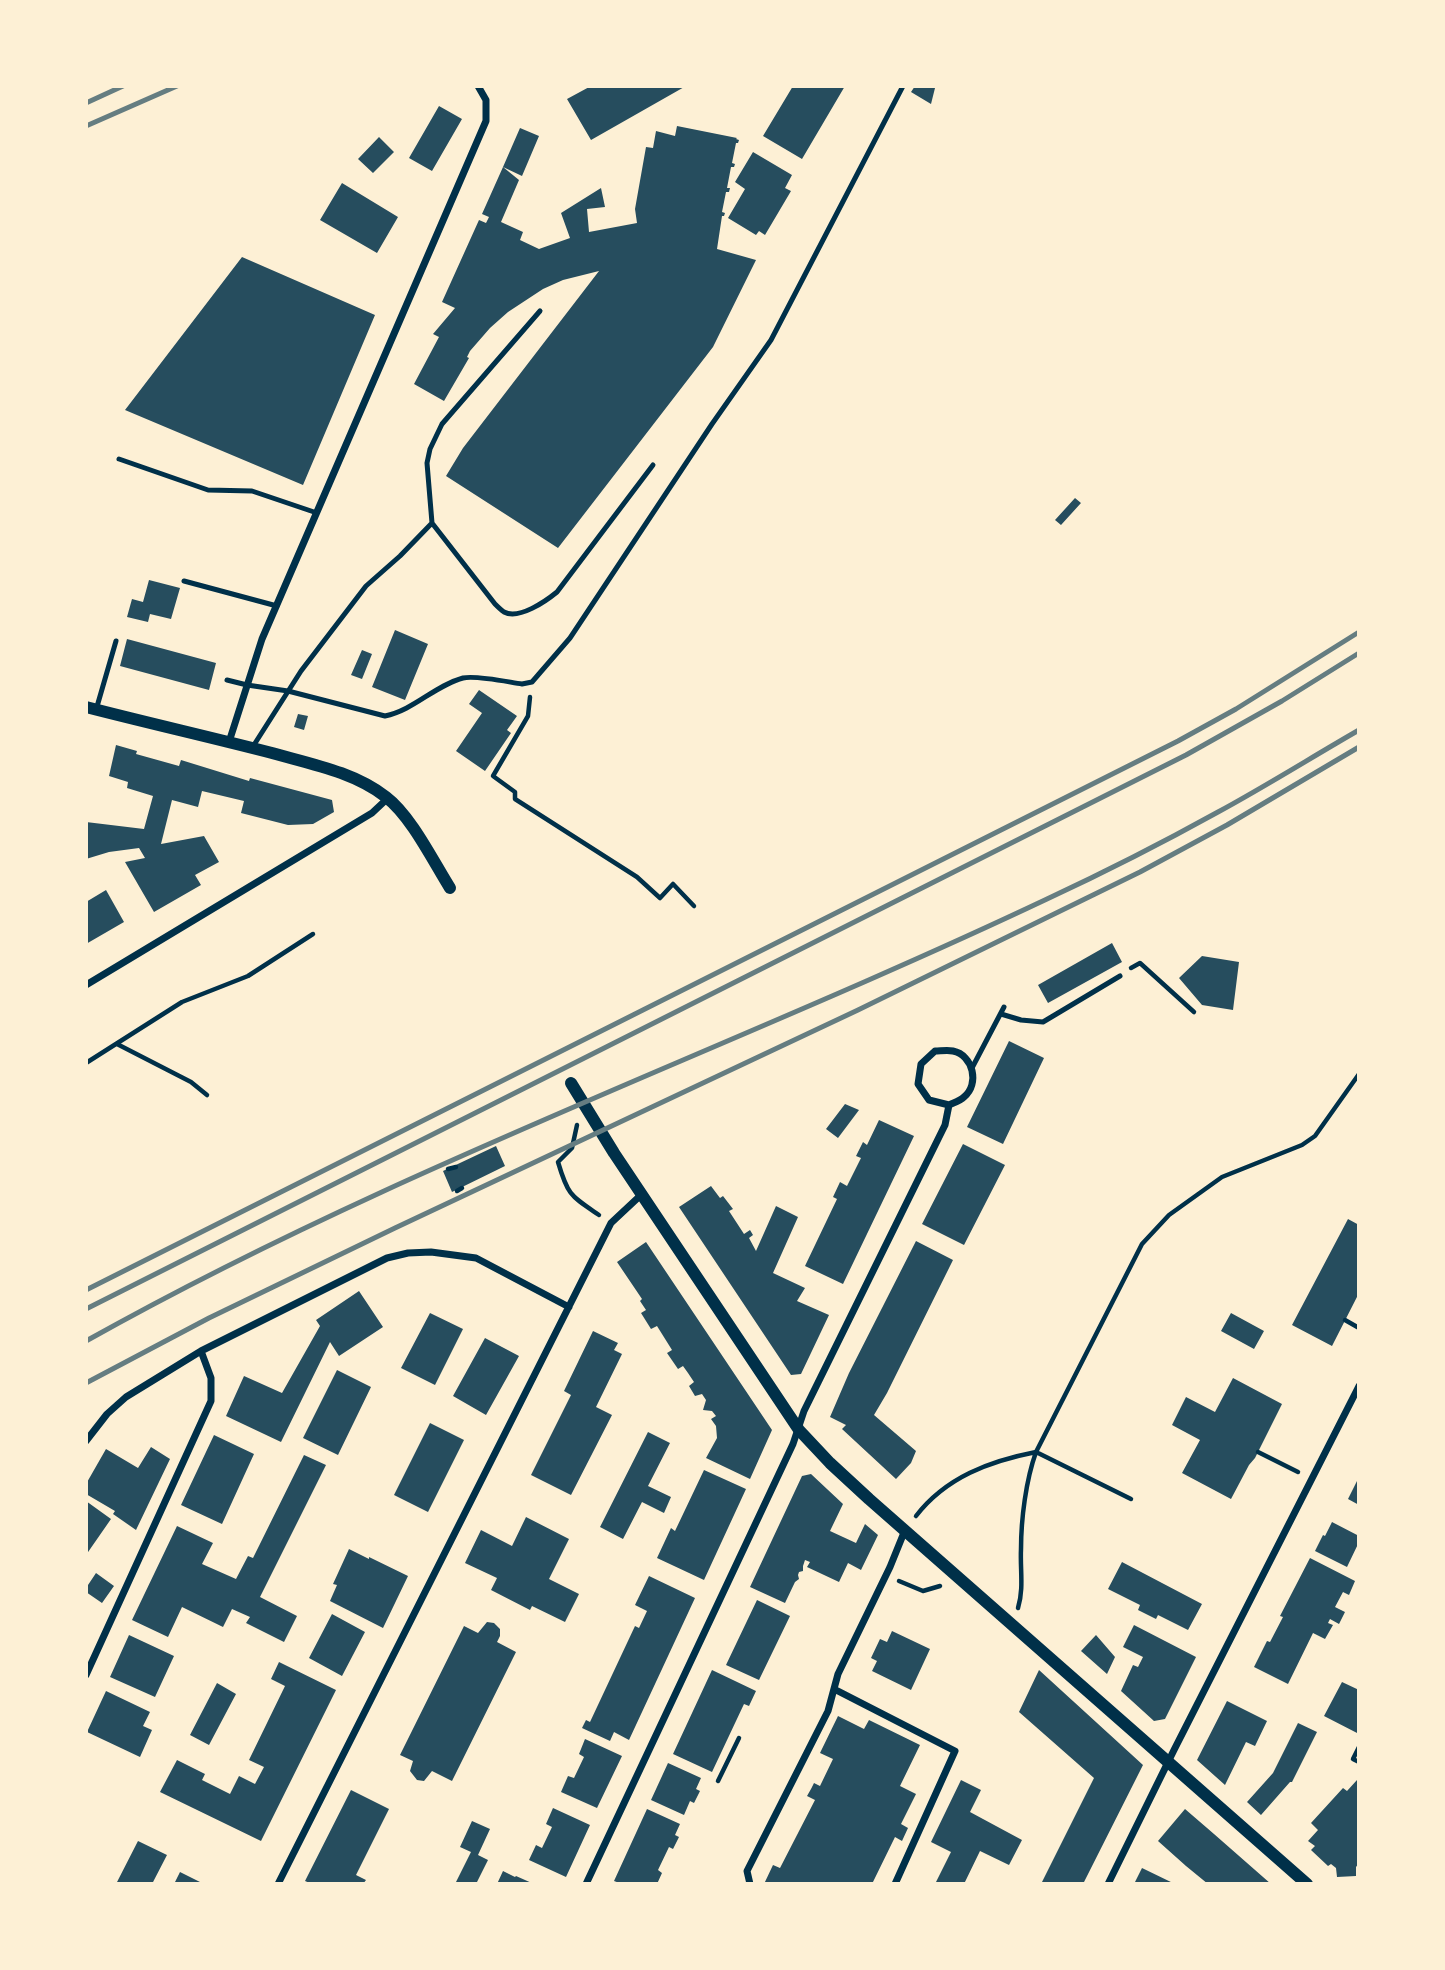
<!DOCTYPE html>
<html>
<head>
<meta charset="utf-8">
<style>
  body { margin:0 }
  #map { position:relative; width:1445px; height:1970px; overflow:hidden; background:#fdf0d5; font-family:Rubik,sans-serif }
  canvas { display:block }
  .frame { position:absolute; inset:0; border:88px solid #fdf0d5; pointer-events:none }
</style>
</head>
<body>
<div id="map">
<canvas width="1445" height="1970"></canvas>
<div class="frame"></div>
</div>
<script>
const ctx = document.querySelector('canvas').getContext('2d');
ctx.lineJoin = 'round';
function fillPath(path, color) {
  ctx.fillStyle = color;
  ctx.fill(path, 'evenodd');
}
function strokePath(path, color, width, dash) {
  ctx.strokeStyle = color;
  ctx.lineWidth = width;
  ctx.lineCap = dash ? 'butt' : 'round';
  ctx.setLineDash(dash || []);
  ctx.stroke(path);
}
const building = new Path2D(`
  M591,86H686L591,140L567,99Z
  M793,86H845L802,159L763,136Z
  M915,86H931L935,88L931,104L911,92Z
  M439,106L462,119L432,171L409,158Z
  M677,126L737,138L736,139L739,140L738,143H736L732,163L735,164L734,167H731L727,188H730L729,192H726L722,212L725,213L724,216H722L717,249L756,260L713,347L558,548L446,476L463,448L599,271L563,280L543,289L508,312L490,328L470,351L467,357L469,358L444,401L414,384L439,337L433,334L455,308L442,302L479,220L486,223L489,217L482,214L503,167L519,180L501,222L523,232L520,240L539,249L570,238L561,213L601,188L605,207L587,209L589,232L637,223L635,209L646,147L653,148L656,131L675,136Z
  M520,128L539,136L522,176L503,167Z
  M379,137L394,152L373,173L358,159Z
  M753,152L792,175L785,188L791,191L765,235L759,231L756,235L728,218L745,189L735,182Z
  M342,183L398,217L377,253L320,220Z
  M242,257L375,315L303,485L125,410Z
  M1075,498L1081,503L1061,525L1055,520Z
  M149,580L180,588L171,619L150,614L148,622L127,617L132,599L143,602Z
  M395,630L428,644L405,700L372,687Z
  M127,639L216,663L209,690L120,666Z
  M362,650L372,654L362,679L351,675Z
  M479,690L517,716L507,730L511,733L485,771L456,751L482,713L469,704Z
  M298,714L308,716L304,730L294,727Z
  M116,745L137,751L136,754L179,766L181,760L249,781L250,778L332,800L334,812L313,824L288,825L241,813L244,801L202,791L198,807L172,800L161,844L204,836L219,862L195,875L201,885L154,912L125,862L145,858L139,848L109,852L86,859V822L144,829L153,796L127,788L128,782L109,776Z
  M106,890L124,922L86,944V902Z
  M1112,943L1122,962L1048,1003L1038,985Z
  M1202,956L1239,962L1233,1010L1202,1005L1179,978Z
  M1009,1041L1044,1058L1003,1144L967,1127Z
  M845,1104L859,1110L838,1138L826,1129Z
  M879,1120L914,1136L843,1284L805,1266L837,1199L833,1197L840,1182L847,1186L861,1158L856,1156L863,1142L867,1145Z
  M963,1144L1005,1165L964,1245L922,1224Z
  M496,1146L505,1166L452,1192L443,1171Z
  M711,1186L720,1198L723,1196L733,1209L729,1211L744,1234L750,1230L753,1235L749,1238L756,1251L776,1206L798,1217L773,1273L805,1288L797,1301L829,1315L801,1374L791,1375L679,1207Z
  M1348,1219L1359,1225V1293L1332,1346L1292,1325Z
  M916,1241L953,1260L887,1393L874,1415L916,1451L911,1463L896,1479L842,1429L846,1425L830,1417L849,1373Z
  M646,1242L772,1430L750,1479L706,1458L717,1438L716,1426L711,1419L716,1416L712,1411L703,1410L706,1400L702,1394L695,1396L689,1386L694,1382L688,1373L683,1366L678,1369L667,1353L672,1350L657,1326L651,1329L641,1313L646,1310L640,1301L642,1299L617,1262Z
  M359,1291L383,1327L339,1356L330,1342L281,1442L226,1416L244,1376L282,1393L320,1326L316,1320Z
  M430,1313L463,1329L435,1385L401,1368Z
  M1231,1313L1264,1331L1254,1349L1221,1331Z
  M593,1331L618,1343L614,1350L622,1354L596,1407L612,1415L571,1495L531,1475L571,1395L564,1391Z
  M485,1338L519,1356L486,1415L453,1396Z
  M337,1370L371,1387L338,1455L303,1438Z
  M1233,1378L1282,1404L1255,1458L1249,1465L1231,1499L1182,1473L1200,1440L1172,1425L1186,1397L1215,1412Z
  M430,1423L464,1440L428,1512L394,1495Z
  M648,1432L670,1443L648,1486L671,1497L664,1513L642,1502L623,1539L600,1527Z
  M214,1435L254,1454L222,1524L181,1505Z
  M151,1447L170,1459L136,1530L113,1514L115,1511L86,1494V1484L106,1449L138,1468Z
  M304,1455L326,1465L260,1597L297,1616L284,1642L246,1623L250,1617L232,1609L223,1627L182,1607L168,1637L132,1620L177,1526L213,1543L202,1564L236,1579L248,1556L253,1558Z
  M704,1470L746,1489L704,1580L657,1558L671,1528L675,1531Z
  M811,1474L843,1504L830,1531L856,1543L865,1524L878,1535L861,1570L848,1563L839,1582L807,1567L810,1562L805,1560L803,1566V1571L799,1572L798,1575L799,1579L795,1582L785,1603L750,1587L802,1476Z
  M1359,1477V1505L1348,1499Z
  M86,1501L111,1519L86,1555Z
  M526,1517L569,1539L549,1579L579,1594L565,1622L532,1606L530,1610L491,1590L497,1578L465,1563L481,1530L512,1546Z
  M1332,1522L1359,1536V1542L1347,1567L1315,1551L1323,1535L1325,1536Z
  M349,1549L369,1559V1557L408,1576L383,1628L330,1601L337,1585L333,1584Z
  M1310,1558L1355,1581L1349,1595L1343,1592L1335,1607L1345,1612L1339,1624L1330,1619L1328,1623L1333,1625L1325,1639L1313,1633L1288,1684L1254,1667L1267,1641L1270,1642L1283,1617L1280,1616Z
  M1122,1562L1202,1604L1188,1630L1158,1615L1156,1619L1138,1610L1140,1605L1108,1589Z
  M96,1573L114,1586L102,1603L86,1592V1588Z
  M649,1576L695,1598L629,1740L614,1732L610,1741L582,1728L586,1720L590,1722L635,1626L639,1628L647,1611L635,1605Z
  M757,1600L790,1616L759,1680L726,1665Z
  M332,1614L365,1632L342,1676L309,1658Z
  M487,1622L494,1623L500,1629V1636L497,1642L516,1652L452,1781L432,1771L424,1781L417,1780L410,1771L413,1761L400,1755L464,1626L478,1633Z
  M1134,1625L1196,1657L1165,1719L1154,1721L1121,1691L1133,1665L1138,1667L1143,1657L1123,1647Z
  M892,1631L930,1649L911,1690L872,1671L877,1661L871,1658L880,1639L887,1642Z
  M129,1635L174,1656L155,1697L110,1677Z
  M1096,1635L1115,1657L1107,1674L1081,1651Z
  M279,1662L336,1690L261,1841L160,1792L177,1760L205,1774L202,1780L230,1794L239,1776L255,1784L264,1767L249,1760L285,1686L271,1679Z
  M712,1670L756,1691L749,1706L744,1704L712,1772L673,1754Z
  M1039,1670L1143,1765L1083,1884H1041L1094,1778L1019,1712Z
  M1342,1682L1359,1690V1734L1324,1716Z
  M217,1683L236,1694L209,1745L190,1735Z
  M106,1691L150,1712L143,1726L152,1730L140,1757L87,1732Z
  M1227,1701L1267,1721L1255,1746L1246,1742L1225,1785L1197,1760Z
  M838,1716L864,1729L869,1720L920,1745L900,1786L916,1794L901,1824L908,1828L902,1841L895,1837L872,1884H764L773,1865L780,1868L815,1800L807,1796L811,1789L814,1783L820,1786L833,1759L820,1753Z
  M1298,1723L1317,1732L1292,1782H1290L1261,1815L1247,1802L1273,1773Z
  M585,1739L622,1756L597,1808L561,1792L568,1776L574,1778L584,1757L579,1754Z
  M668,1763L701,1778L696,1789L700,1791L694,1803L690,1801L684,1815L651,1800Z
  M961,1780L981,1790L970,1812L1022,1840L1009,1865L980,1851L964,1884H935L951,1852L931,1842Z
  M1357,1780L1359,1782V1863L1356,1867V1876L1337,1877L1336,1868L1331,1864L1328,1866L1311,1850L1315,1846L1308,1841L1318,1830L1311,1823L1343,1788L1347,1791Z
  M351,1790L389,1809L356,1875L366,1880L363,1884H312L305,1881Z
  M553,1808L590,1825L566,1877L529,1860L536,1845L542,1848L552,1827L546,1824Z
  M647,1809L680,1824L675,1835L679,1837L673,1849L669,1847L658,1870L662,1873L657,1884L653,1882L652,1884H622L614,1881Z
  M1185,1809L1214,1834L1271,1884H1208L1186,1866L1158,1841Z
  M472,1821L490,1829L478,1855L488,1860L476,1884H455L471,1852L460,1847Z
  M138,1841L167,1855L152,1884H116Z
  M1142,1868L1175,1884H1134Z
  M503,1871L515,1877L516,1876L534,1884H497Z
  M180,1872L204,1884H174Z`);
const path = new Path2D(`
  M530,697L528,716L493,776L515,792V799L637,877L660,898L673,884L694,906
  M1131,968L1140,963L1194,1012
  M117,1044L191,1082L207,1095
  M86,1063L182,1002L248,976L313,934
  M577,1125L572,1148L558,1162C568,1196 571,1196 599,1215
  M448,1169L456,1167
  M457,1191L462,1188
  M1345,1320L1359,1328
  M1258,1452L1298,1472
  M916,1516C946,1477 990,1461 1036,1452L1142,1244L1169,1215L1222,1177L1302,1145L1315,1136L1359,1074
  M899,1581L923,1591L940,1586
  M1018,1608C1024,1589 1020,1569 1021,1549C1021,1519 1026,1480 1036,1452L1131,1499
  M1359,1747L1353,1759L1359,1762
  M718,1781L739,1738`);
const service = new Path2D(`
  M540,311L442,424L430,449L427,463L432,523L495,604C497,606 501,610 504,612C519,620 546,601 557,592L653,465
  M119,459L208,490L252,491L317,513
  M184,581L277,606
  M227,680L247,685L288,691L385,716C414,710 434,686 463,678C476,675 508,682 522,684L532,682L570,638L712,424L771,340L903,86
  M96,710L116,641
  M252,748L301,671L366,586L400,556L432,523
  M1001,1014L1021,1020L1043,1022L1120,976
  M972,1068L1004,1007`);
const minor = new Path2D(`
  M229,742L262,639L486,121V100L478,86
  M86,985L372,813L388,798
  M935,1051C940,1051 948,1050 953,1051C973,1055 980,1084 964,1097C960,1101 953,1103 949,1105L929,1100L918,1084L921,1064Z
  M86,1441L107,1414L126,1397L201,1351L387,1258L408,1253L431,1252L476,1258L569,1307
  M86,1675L211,1401V1378L201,1351
  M834,1689L955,1751L895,1884
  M278,1884L611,1223L642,1194
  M586,1884L793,1444L804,1411L945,1125L949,1105
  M750,1884L747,1871L828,1711L838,1674L890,1567L905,1530
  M1108,1884L1174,1750L1359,1386`);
const tertiary = new Path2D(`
  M86,707C148,723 210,737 272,753C311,764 354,772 386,797C411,816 433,861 450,888
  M571,1083L614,1153L799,1430L830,1463L869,1499L1307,1884`);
const rail = new Path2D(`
  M86,103L123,86
  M86,126L177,86
  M86,1290L1178,741L1236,709L1359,632
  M86,1309L1186,755L1282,701L1359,653
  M86,1341C394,1168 728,1050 1047,899C1105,872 1162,843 1218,812C1266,786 1312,757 1359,730
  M86,1383L209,1318L395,1228L858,1010L1140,872L1227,825L1359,747`);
fillPath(building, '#264d5e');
strokePath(path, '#003049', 4.5);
strokePath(service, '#003049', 5);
strokePath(minor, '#003049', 7);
strokePath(tertiary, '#003049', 12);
strokePath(rail, '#657d81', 5);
</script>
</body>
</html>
